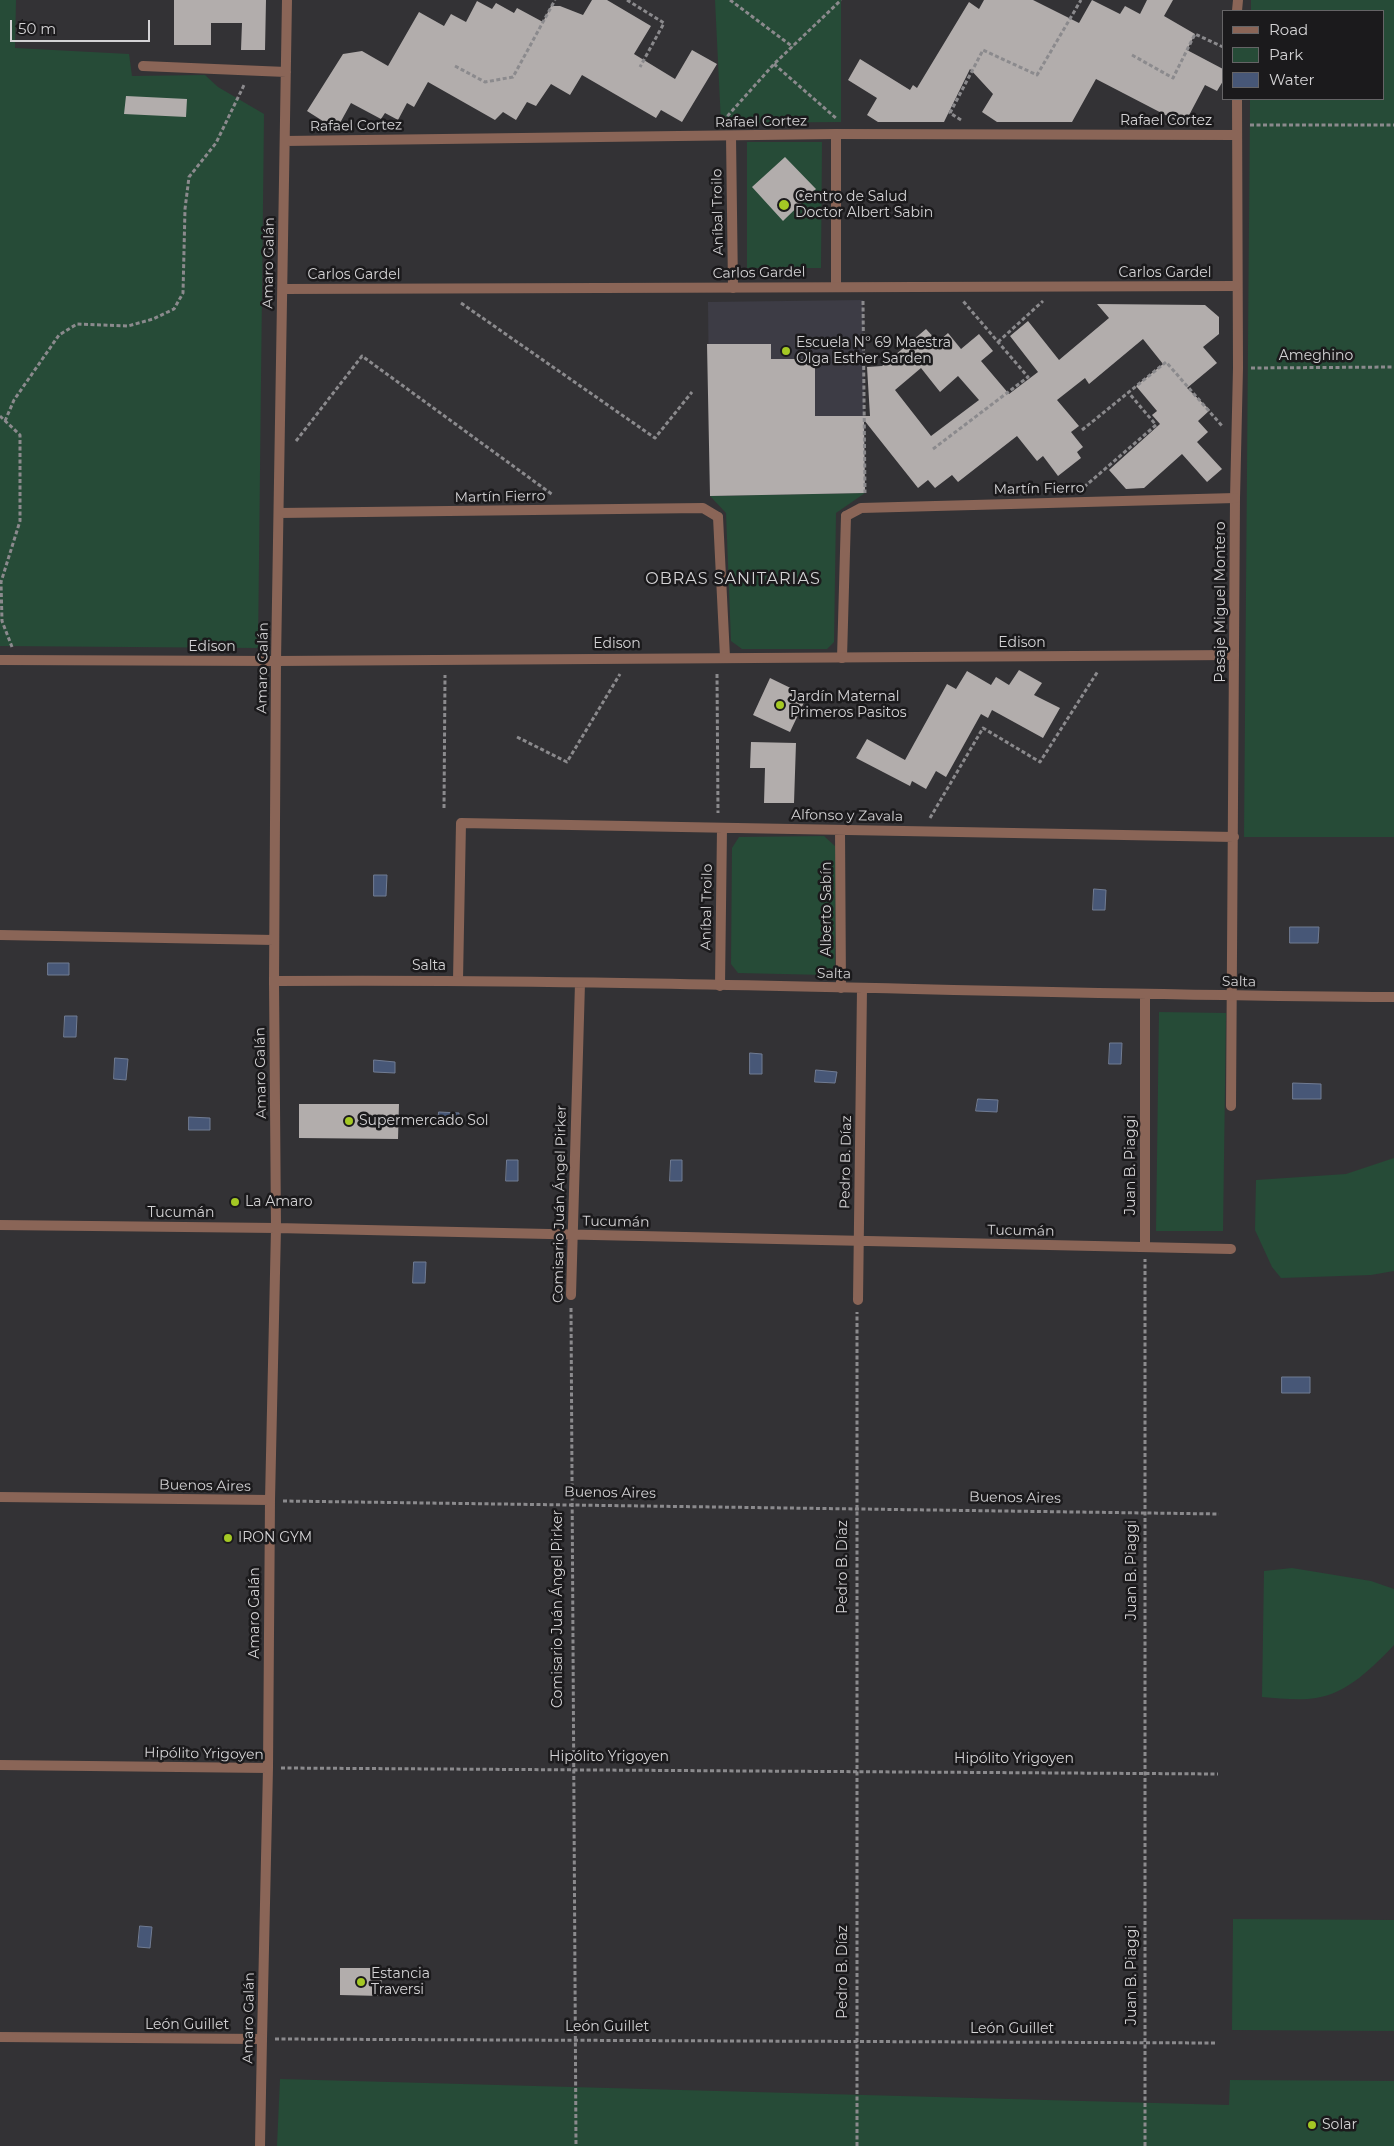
<!DOCTYPE html>
<html>
<head>
<meta charset="utf-8">
<style>
  body { margin:0 }
  #map { position:relative; width:1394px; height:2146px; overflow:hidden; background:#333235; font-family:Montserrat,sans-serif }
  canvas { display:block }
  .legend { position:absolute; left:1222px; top:10px; width:162px; height:90px; box-sizing:border-box; background:#1b1a1c; border:1px solid #656466; margin:0; padding:6px 9px; list-style:none; font-size:15px; color:#d4d3d5 }
  .legend li { display:flex; align-items:center; gap:10px; height:25px }
  .legend b { width:25px; border:1px solid #656466 }
  .scale { position:absolute; left:10px; top:20px; width:140px; height:22px; box-sizing:border-box; border:2px solid #d4d3d5; border-top:0; padding-left:6px; font-size:15px; line-height:18px; white-space:nowrap; color:#d4d3d5; -webkit-text-stroke:4px #1b1a1c; paint-order:stroke }
</style>
</head>
<body>
<div id="map">
<canvas width="1394" height="2146"></canvas>
<ul class="legend">
<li><b style="height:6px;background:#8a6557"></b>Road</li>
<li><b style="height:14px;background:#264b37"></b>Park</li>
<li><b style="height:14px;background:#475777"></b>Water</li>
</ul>
<div class="scale">50 m</div>
</div>
<script>
const ctx = document.querySelector('canvas').getContext('2d');
ctx.lineJoin = 'round';
function fillPath(path, color) {
  ctx.fillStyle = color;
  ctx.fill(path, 'evenodd');
}
function strokePath(path, color, width, dash) {
  ctx.strokeStyle = color;
  ctx.lineWidth = width;
  ctx.lineCap = dash ? 'butt' : 'round';
  ctx.setLineDash(dash || []);
  ctx.stroke(path);
}
function write(font, color, halo, rows, align = 'center') {
  ctx.font = font + ' Montserrat,sans-serif';
  ctx.lineWidth = 5;
  ctx.setLineDash([]);
  ctx.textBaseline = 'middle';
  ctx.strokeStyle = halo;
  ctx.fillStyle = color;
  for (const [text, x, y, turn = 0] of rows) {
    ctx.save();
    ctx.translate(x, y);
    ctx.rotate((+turn || 0) * Math.PI / 180);
    ctx.textAlign = isNaN(turn) ? turn : align;
    if (halo) ctx.strokeText(text, 0, 0);
    ctx.fillText(text, 0, 0);
    ctx.restore();
  }
}
const built = new Path2D(`
  M863,300L865,493L710,496L708,302Z`);
const green = new Path2D(`
  M0,0H16L15,48L129,54L132,76L205,75L218,87L264,114L258,648L0,646Z
  M715,0H841V122L721,123Z
  M1251,0H1394V837H1244L1250,99H1383V11H1251Z
  M747,142H822L821,268H747Z
  M865,493L836,513L834,642L827,649H742L731,641L726,513L710,496Z
  M824,836L836,847L835,966L826,975L738,973L731,964L732,848L739,837Z
  M1159,1012L1226,1013L1223,1231H1156Z
  M1394,1158V1271L1371,1275L1281,1278L1272,1267L1255,1230L1256,1180L1346,1174Z
  M1292,1568L1371,1581L1394,1589V1645C1373,1667 1348,1693 1316,1698C1299,1701 1279,1698 1262,1697L1264,1571Z
  M1233,1919L1394,1920V2031L1232,2030Z
  M280,2079L1229,2105L1230,2080L1394,2081V2146H277Z`);
const water = new Path2D(`
  M374,875H387L386,896H374Z
  M1094,889L1106,890L1105,910H1093Z
  M1290,927H1319L1318,943H1290Z
  M48,963H69V975H48Z
  M65,1016H77L76,1037H64Z
  M1110,1043H1122L1121,1064H1109Z
  M750,1053L762,1054V1074H750Z
  M115,1058L128,1059L126,1080L114,1079Z
  M374,1060L395,1062V1073L374,1072Z
  M816,1070L837,1072L835,1083L815,1082Z
  M1293,1083L1321,1084V1099H1293Z
  M978,1099L998,1100L997,1112L976,1111Z
  M439,1112L459,1113V1125L438,1123Z
  M189,1117L210,1118V1130H189Z
  M507,1160H518V1181H506Z
  M671,1160H682V1181H670Z
  M414,1262H426L425,1283H413Z
  M1282,1377H1310V1393H1282Z
  M140,1926L152,1927L150,1948L138,1947Z`);
const building = new Path2D(`
  M174,0H266L265,50H241L242,23H211V45H174Z
  M592,0H607L651,26L634,54L675,79L692,50L717,64L682,122L661,110L656,118L582,75L570,95L551,84L536,106L527,102L516,120L503,112L495,120L428,82L414,107L407,103L398,120L385,113L381,119L351,103L340,123H326L307,111L343,54L362,51L388,66L419,12L444,26L451,14L466,22L477,1L492,9L496,3L514,13L517,8L543,22L551,6H560L583,15Z
  M984,0H1033L1079,23L1092,0L1120,14L1125,6L1140,14L1147,0H1173L1164,16L1195,34L1187,50L1223,69V81L1217,91L1205,85L1186,121H1177L1096,79L1072,122H997L982,112L993,94L970,69L944,122H878L867,115L877,98L848,80L860,59L910,90L913,85L917,88L969,2L979,9Z
  M126,96L187,99L186,117L124,114Z
  M785,157L816,189L783,221L752,187Z
  M1097,304L1205,305L1219,317V334L1203,347L1217,363L1187,388L1210,410L1198,421L1208,432L1197,442L1222,469L1207,482L1182,454L1144,488L1126,489L1109,470L1160,424L1152,415L1157,411L1136,386L1163,364L1143,339L1089,384L1085,378L1057,400L1079,426L1071,432L1083,447L1077,452L1081,458L1058,476L1043,456L1037,461L1017,436L958,482L952,475L935,488L928,480L918,488L864,420L865,493L710,496L707,344H771V359H815V416H870L867,367L882,366L926,329L938,342L948,333L961,349L979,334L993,351L981,361L1009,394L1038,372L1010,336L1028,321L1059,360L1109,318ZM921,368L940,392L958,376L979,400L931,436L895,390Z
  M1019,670L1042,683L1034,695L1060,708L1043,738L992,710L988,718L981,714L946,777L936,771L926,789L912,781L910,786L856,758L867,739L905,760L947,684L956,689L967,671L991,685L996,677L1009,685Z
  M770,678L807,696L790,732L753,715Z
  M751,742L796,743L794,803H764L765,768H750Z
  M299,1104H399L398,1139L299,1138Z
  M340,1968H382L381,1996L340,1995Z`);
const path = new Path2D(`
  M627,0L664,23L640,67
  M730,0L793,47
  M1132,55L1173,78L1195,34L1223,47
  M774,64L837,119
  M455,66L485,82L513,77L555,0
  M961,120L950,113L983,50L1037,75L1081,0
  M723,121L774,64L841,0
  M1250,125H1394
  M863,301L865,493
  M461,303L655,438L692,392
  M998,342L1043,301
  M1251,368L1394,367
  M0,416L20,435V521L1,582L2,621L12,647
  M5,421L14,400L59,335L77,324L128,326L153,319L174,309L183,293L185,209L189,177L216,143L245,83
  M1082,430L1166,362L1223,427
  M296,441L362,356L553,495
  M933,449L1028,377L963,301
  M1084,487L1156,425L1128,392
  M717,674L718,813
  M517,737L567,762L620,674
  M444,808L445,675
  M930,818L983,728L1040,762L1098,671
  M571,1308L576,2146
  M283,1501L1219,1514
  M281,1768L1218,1774
  M275,2039L1215,2043
  M857,2146V1312
  M1145,2146V1259`);
const service = new Path2D(`
  M1237,11L1238,0
  M731,136L733,288
  M836,286V134
  M718,517L725,657
  M842,658L846,516
  M840,830L841,988
  M458,980L461,823L1234,837
  M720,986L722,828
  M1231,1106L1235,498L1238,368L1237,99`);
const minor = new Path2D(`
  M143,66L286,72
  M285,141L836,134L1237,135
  M283,289L1236,286
  M279,513L703,508L718,517
  M846,516L861,508L1235,498
  M0,660L276,661L1234,655
  M0,935L274,940
  M274,981C647,978 1021,995 1394,997
  M1145,994V1247
  M0,1225L276,1228L1231,1249
  M571,1295L580,983
  M858,1300L862,989
  M0,1497L270,1500
  M0,1765L268,1768
  M262,2039L268,1768L270,1500L276,1228L274,981L276,661L287,0`);
const tertiary = new Path2D(`
  M0,2037L262,2039L260,2146`);
const markers = [
  [784,205,6,"#a4c824"],
  [786,351,5,"#a4c824"],
  [780,705,5,"#a4c824"],
  [349,1121,5,"#a4c824"],
  [235,1202,5,"#a4c824"],
  [228,1538,5,"#a4c824"],
  [361,1982,5,"#a4c824"],
  [1312,2125,5,"#a4c824"]
];
const streetNames = [
  ["Rafael Cortez",1166,121],
  ["Rafael Cortez",761,122,-1],
  ["Rafael Cortez",356,126,-1],
  ["Aníbal Troilo",718,212,-91],
  ["Amaro Galán",269,263,-89],
  ["Carlos Gardel",759,273,-1],
  ["Carlos Gardel",1165,273],
  ["Carlos Gardel",354,275],
  ["Ameghino",1316,356],
  ["Martín Fierro",1039,489,-1],
  ["Martín Fierro",500,497,-1],
  ["Pasaje Miguel Montero",1221,602,-90],
  ["Edison",1022,643],
  ["Edison",617,644],
  ["Edison",212,647],
  ["Amaro Galán",263,668,-89],
  ["Alfonso y Zavala",847,816,1],
  ["Aníbal Troilo",707,907,-89],
  ["Alberto Sabín",827,909,-90],
  ["Salta",429,966],
  ["Salta",834,974,1],
  ["Salta",1239,982,1],
  ["Amaro Galán",261,1073,-91],
  ["Pedro B. Díaz",846,1162,-89],
  ["Juan B. Piaggi",1131,1165,-90],
  ["Comisario Juán Ángel Pirker",560,1204,-89],
  ["Tucumán",181,1213],
  ["Tucumán",616,1222,1],
  ["Tucumán",1021,1231,1],
  ["Buenos Aires",205,1486,1],
  ["Buenos Aires",610,1493,1],
  ["Buenos Aires",1015,1498,1],
  ["Pedro B. Díaz",843,1567,-90],
  ["Juan B. Piaggi",1132,1570,-90],
  ["Comisario Juán Ángel Pirker",558,1609,-90],
  ["Amaro Galán",255,1613,-90],
  ["Hipólito Yrigoyen",204,1754,1],
  ["Hipólito Yrigoyen",609,1757],
  ["Hipólito Yrigoyen",1014,1759],
  ["Pedro B. Díaz",843,1972,-90],
  ["Juan B. Piaggi",1132,1975,-90],
  ["Amaro Galán",249,2018,-89],
  ["León Guillet",187,2025],
  ["León Guillet",607,2027],
  ["León Guillet",1012,2029]
];
const poiNames = [
  ["Centro de Salud",795,197],
  ["Doctor Albert Sabin",795,213],
  ["Escuela N° 69 Maestra",796,343],
  ["Olga Esther Sarden",796,359],
  ["Jardín Maternal",790,697],
  ["Primeros Pasitos",790,713],
  ["Supermercado Sol",359,1121],
  ["La Amaro",245,1202],
  ["IRON GYM",238,1538],
  ["Estancia",371,1974],
  ["Traversi",371,1990],
  ["Solar",1322,2125]
];
const quarterNames = [
  ["OBRAS SANITARIAS",733,579]
];
fillPath(built, '#3d3c45');
fillPath(green, '#264b37');
fillPath(water, '#475777');
strokePath(water, '#717c93', 1);
fillPath(building, '#b2adac');
strokePath(path, '#8b8a8d', 3, [4, 2.5]);
strokePath(service, '#8a6557', 10);
strokePath(minor, '#8a6557', 10);
strokePath(tertiary, '#8a6557', 10);
for (const [x, y, r, color] of markers) {
  const dot = new Path2D();
  dot.arc(x, y, r, 0, 2 * Math.PI);
  ctx.fillStyle = color;
  ctx.fill(dot);
  strokePath(dot, '#1b1a1c', 2);
}
write('14px', '#d4d3d5', '#1b1a1c', streetNames);
write('14px', '#d4d3d5', '#1b1a1c', poiNames, 'left');
ctx.letterSpacing = '1px';
write('16px', '#d4d3d5', '#1b1a1c', quarterNames);
ctx.letterSpacing = '0px';
</script>
</body>
</html>
